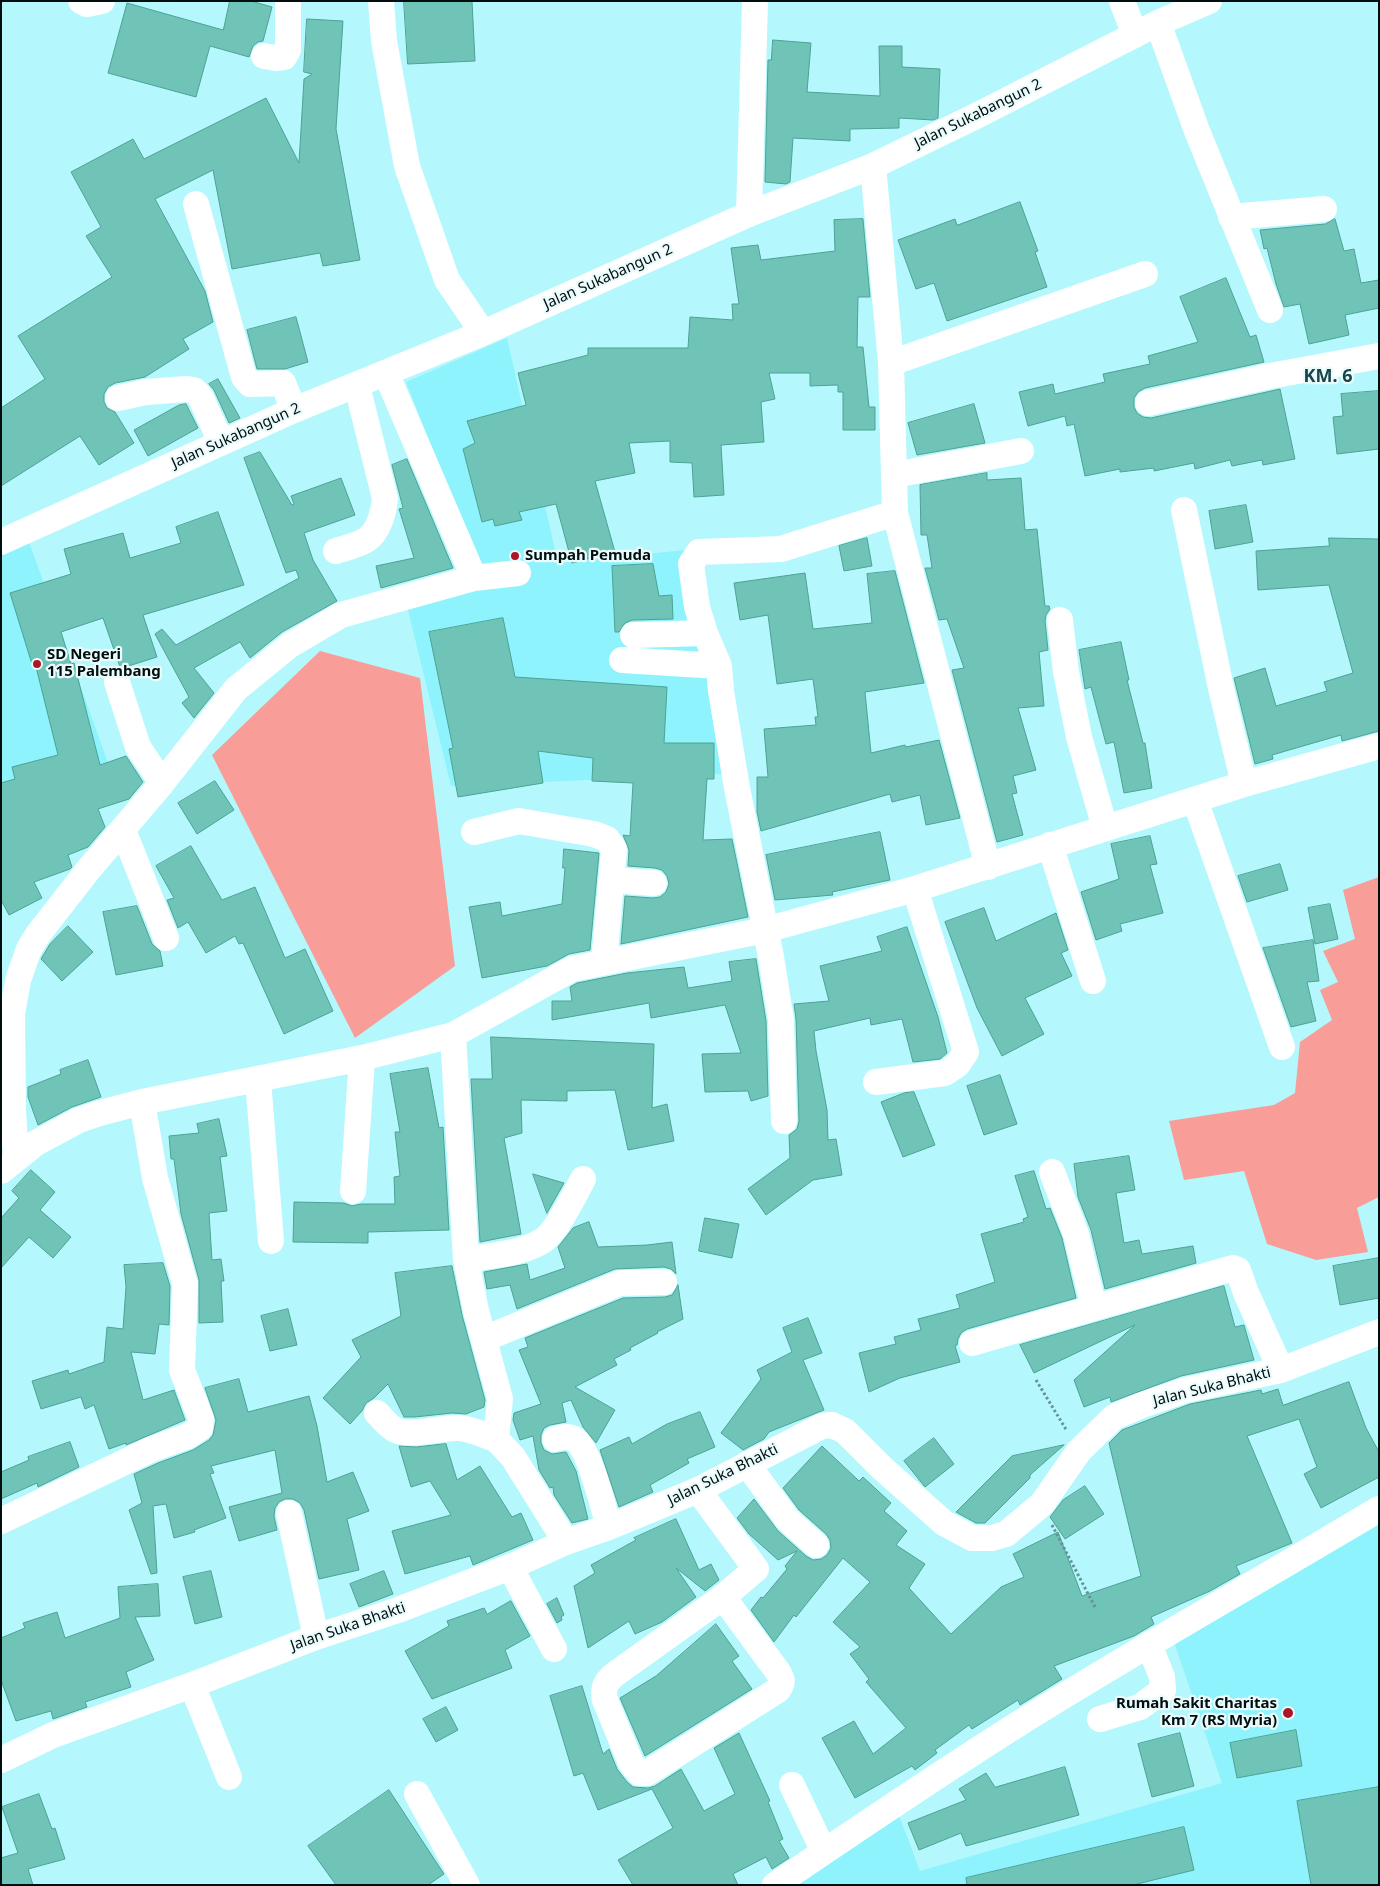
<!DOCTYPE html>
<html>
<head>
<meta charset="utf-8">
<style>
  body { margin:0 }
  #map { position:relative; width:1380px; height:1886px; overflow:hidden; background:#b4f8fe; font-family:"Noto Sans",sans-serif }
  canvas { display:block }
  .frame { position:absolute; inset:0; border:2px solid #000e10; pointer-events:none }
</style>
</head>
<body>
<div id="map">
<canvas width="1380" height="1886"></canvas>
<div class="frame"></div>
</div>
<script>
const ctx = document.querySelector('canvas').getContext('2d');
ctx.lineJoin = 'round';
function fillPath(path, color) {
  ctx.fillStyle = color;
  ctx.fill(path, 'evenodd');
}
function strokePath(path, color, width, dash) {
  ctx.strokeStyle = color;
  ctx.lineWidth = width;
  ctx.lineCap = dash ? 'butt' : 'round';
  ctx.setLineDash(dash || []);
  ctx.stroke(path);
}
function write(font, color, halo, rows, align = 'center') {
  ctx.font = font + ' "Noto Sans",sans-serif';
  ctx.lineWidth = 4.5;
  ctx.setLineDash([]);
  ctx.textBaseline = 'middle';
  ctx.strokeStyle = halo;
  ctx.fillStyle = color;
  for (const [text, x, y, turn = 0] of rows) {
    ctx.save();
    ctx.translate(x, y);
    ctx.rotate((+turn || 0) * Math.PI / 180);
    ctx.textAlign = isNaN(turn) ? turn : align;
    if (halo) ctx.strokeText(text, 0, 0);
    ctx.fillText(text, 0, 0);
    ctx.restore();
  }
}
const built = new Path2D(`
  M507,338L558,563L685,550L724,774L451,786L406,602L485,584L406,382Z
  M28,539L113,777L1,819V550Z
  M1379,1525V1885H791L898,1813L920,1871L1222,1783L1174,1642Z`);
const green = new Path2D(`
  M320,651L420,678L455,966L355,1038L212,755Z
  M1379,877V1197L1357,1208L1368,1252L1316,1260L1267,1244L1244,1171L1184,1180L1169,1121L1274,1105L1295,1093L1300,1042L1332,1020L1320,990L1338,982L1323,951L1355,939L1343,890Z`);
const building = new Path2D(`
  M230,1H251L272,7L263,41L258,42L253,46L249,57L210,46L196,97L108,73L127,3L223,30Z
  M404,1H472L475,61L408,64Z
  M307,19L343,21L336,129L360,260L323,266L320,253L232,269L213,170L155,199L205,291L213,322L183,339L189,349L145,377L115,383L108,387L104,394V402L107,408L115,412L134,443L99,465L80,436L1,486V408L45,379L18,336L112,277L86,236L101,227L71,172L133,139L144,159L266,98L299,163L304,79L312,74L304,72Z
  M773,40L811,43L807,92L880,96L879,46H902V67L940,69L938,118L933,120L899,118V128L850,129V141L793,138L790,182L786,184L765,182L768,60H771Z
  M1020,202L1038,251L1035,252L1047,287L947,321L934,283L916,289L898,240L955,219L957,225Z
  M863,219L870,297H858L857,347H863L869,407H875V430H843V392H838V385L810,386V373H769L775,399L761,402L764,442L721,445L724,495L694,497L692,463L670,462V441L629,443L635,473L595,481L615,552L572,563L556,504L519,512L522,520L495,526L493,519L482,522L463,449L475,443L467,421L526,405L518,373L588,355V348H688L690,317L733,320L732,304H739L731,248L758,245L761,260L835,251L834,220Z
  M1335,219L1344,251L1354,249L1361,283L1379,280V308L1345,315L1349,335L1309,344L1300,304L1284,307L1276,284L1267,248L1264,249L1260,230L1325,224Z
  M1226,278L1250,337L1256,335L1264,362L1145,388L1138,392L1134,398V407L1137,413L1143,417L1151,418L1280,389L1295,459L1263,465L1262,460L1232,466L1230,460L1195,469L1194,463L1154,471V468L1120,472V469L1085,476L1074,424L1067,426L1065,416L1028,426L1019,392L1053,384L1055,394L1105,382L1103,374L1150,364L1148,356L1198,342L1180,297Z
  M296,317L308,362L285,369H257L247,330Z
  M218,379L240,418L229,423L214,390L209,384Z
  M1379,391V449L1337,454L1333,417L1343,416L1341,394Z
  M186,404L198,428L148,456L134,430L179,405Z
  M974,404L985,443L917,455L908,423Z
  M260,452L292,505L294,504L291,496L341,478L355,515L304,533L313,560L337,601L282,632L250,658L240,642L194,668L214,693L194,718L182,703L189,697L155,634L162,629L176,645L299,578L296,570L286,573L244,458Z
  M407,459L453,568L381,588L376,566L414,558L399,509L403,508L392,465Z
  M987,473V480L1021,478L1025,530L1037,529L1045,606H1049L1050,609L1046,615L1045,621L1048,650L1039,652L1044,706L1018,708L1036,770L1013,776L1017,793L1012,794L1023,835L997,842L952,670L964,668L947,619L939,620L925,568H932L927,535H921L920,485Z
  M1246,505L1253,542L1215,549L1209,511Z
  M218,512L244,585L143,615L157,657L122,668L120,667L103,618L61,632L71,664L74,663L100,765L126,756L143,782L129,799L98,809L105,827L88,847L68,855L72,867L70,869L34,882L42,898L9,915L1,900V783L15,779L12,767L58,755L35,663L32,664L10,593L71,574L64,549L123,533L130,558L181,543L176,527Z
  M867,538L872,566L844,571L839,546Z
  M1329,538L1379,539V731L1342,741L1341,735L1272,755L1273,759L1255,764L1234,678L1265,668L1276,706L1327,691L1324,682L1353,673L1329,585L1258,590L1256,551L1329,546Z
  M653,564L659,596L672,595L673,619L632,620L625,623L619,632H615L612,566Z
  M895,571L924,683L865,692L871,753L905,745L906,747L939,740L960,818L926,825L920,795L892,802L890,794L761,831L757,812V777H768L764,729L816,725L815,717H818L813,679L777,684L768,615L740,620L734,583L805,573L813,629L872,623L867,574Z
  M503,618L515,677L667,687L664,743H714V779H707L703,840L732,839L748,917L621,944L625,896L653,898L660,897L666,892L669,884L667,876L662,870L655,868L628,866L629,850L623,835L630,836L633,783L592,781L593,758L538,751L543,783L458,797L449,749L453,748L429,632Z
  M1121,642L1129,680H1127L1143,743H1145L1152,788L1124,793L1114,742L1106,744L1091,687L1085,689L1079,650Z
  M215,781L234,810L197,834L178,803Z
  M880,832L890,880L832,892L833,895L775,900L766,855Z
  M1150,836L1157,864L1150,865L1163,913L1120,924L1122,931L1096,940L1081,892L1119,879L1111,844Z
  M191,846L222,900L255,887L285,958L305,949L333,1011L284,1034L243,943L239,944L235,936L206,953L188,922L178,928L167,900L174,898L156,866Z
  M564,849L599,853L590,950L569,954L547,966L482,978L469,907L500,902L502,916L562,904L565,868H563Z
  M1280,864L1288,890L1247,902L1238,876Z
  M1330,904L1338,939L1315,944L1308,908Z
  M137,906L152,944L160,951L163,966L116,975L103,912Z
  M984,908L996,941L1056,913L1068,950L1061,953L1072,976L1025,998L1044,1034L1002,1056L977,1008L945,922Z
  M68,926L93,952L62,981L41,959L50,944Z
  M907,927L938,1017L947,1053L940,1059L913,1062L902,1019L871,1025L870,1018L814,1031L816,1051L827,1110L828,1140L836,1139L842,1175L813,1180L766,1215L748,1189L790,1158L789,1135L797,1129L799,1121L796,1019L794,1004L829,1001L820,966L882,951L877,937Z
  M1313,940L1319,981L1307,982L1316,1021L1291,1027L1263,948Z
  M756,959L766,1021L768,1096L751,1101L748,1091L705,1092L702,1054L741,1053L725,1005L651,1018L649,1003L552,1020V1001H572L570,987L577,983L627,973L684,967L688,988L732,981L729,962Z
  M491,1037L654,1044L652,1108L667,1104L674,1141L628,1150L615,1090L567,1091V1101L521,1100L522,1133L504,1138L521,1234L480,1242L471,1079H492Z
  M88,1060L101,1097L72,1107L38,1125L28,1097V1087L61,1074L60,1070Z
  M428,1068L439,1128L443,1127L449,1230L368,1232V1243L293,1242L294,1202L344,1203L352,1206L361,1204H395L394,1177L400,1176L395,1132H400L390,1074Z
  M1000,1075L1017,1124L984,1135L967,1086Z
  M914,1092L935,1145L903,1157L881,1102L904,1093Z
  M219,1119L227,1156L220,1157L227,1211L209,1213L212,1260L221,1259L224,1281H221L223,1322L199,1323V1280L181,1214L174,1159H171L169,1136L199,1133L197,1124Z
  M1129,1156L1135,1190L1116,1193L1124,1243L1139,1240L1142,1254L1193,1246L1196,1263L1105,1289L1091,1230L1078,1197L1074,1164Z
  M31,1170L55,1192L40,1210L71,1237L53,1258L29,1237L1,1268V1218L19,1198L12,1191Z
  M1034,1171L1046,1209L1050,1208L1062,1238L1076,1298L967,1329L961,1333L958,1339L957,1345L955,1346L960,1362L900,1378L869,1392L859,1353L896,1344L894,1337L921,1330L918,1319L960,1308L956,1295L995,1282L981,1234L1024,1222L1023,1219L1028,1217L1015,1176Z
  M533,1174L564,1183L547,1213Z
  M705,1218L739,1224L732,1258L699,1251Z
  M589,1222L598,1247L647,1245L672,1242L676,1274L671,1269L664,1267L615,1269L517,1309L510,1285L487,1289L484,1272L527,1264L530,1280L565,1268L558,1247L573,1228Z
  M1379,1258V1298L1340,1305L1333,1266Z
  M163,1263L170,1286L169,1325L159,1324L155,1354L131,1352L143,1400L174,1390L185,1420L126,1445V1443L109,1449L94,1405L85,1409L81,1397L41,1409L32,1381L68,1370L69,1374L104,1362L107,1327L123,1329L126,1287L124,1265Z
  M452,1266L462,1315L485,1400L484,1407L466,1414L452,1413L415,1417H404L388,1384L374,1398L366,1403L362,1411L350,1424L323,1398L361,1357L352,1340L401,1316L395,1273Z
  M678,1285L683,1319L657,1332L658,1333L630,1348L631,1350L614,1359L617,1365L575,1387L615,1410L596,1443L583,1427L571,1400L562,1403L566,1422L550,1425L544,1428L541,1435V1443L544,1450L552,1454L566,1452L576,1471L588,1519L572,1523L554,1495L553,1487L550,1488L539,1470L533,1436L520,1440L513,1420L514,1413L541,1404L519,1350L528,1347L525,1338L623,1298L665,1297L672,1295Z
  M1224,1286L1235,1327L1244,1325L1254,1360L1181,1376L1111,1402L1110,1397L1084,1407L1074,1380L1135,1325L1034,1373L1020,1345Z
  M288,1309L297,1345L270,1351L261,1316Z
  M808,1318L822,1353L803,1360L824,1410L769,1432L764,1439L743,1450L721,1433L761,1379L757,1370L792,1352L783,1328Z
  M239,1379L248,1412L309,1396L317,1426L327,1482L353,1472L369,1511L347,1519L359,1570L319,1579L304,1510L300,1503L293,1499H285L279,1502L275,1508L274,1516L277,1530L239,1541L229,1507L282,1493L275,1450L211,1466L214,1473L210,1474L226,1518L194,1530L195,1532L174,1538L166,1504L153,1506L157,1573L151,1574L129,1510L142,1503L134,1474L158,1463L193,1450L209,1440L213,1435L216,1420L205,1388Z
  M1349,1382L1366,1428L1379,1452V1477L1321,1508L1304,1474L1317,1467L1299,1419L1247,1436L1292,1543L1236,1566L1240,1574L1210,1591L1151,1617L1154,1624L1134,1636L1054,1666L1062,1679L1020,1705L1018,1700L972,1729L969,1725L935,1750L937,1753L915,1770L912,1766L855,1798L822,1738L854,1721L873,1754L906,1728L866,1682L869,1679L850,1654L860,1647L833,1622L870,1582L843,1558L796,1617L794,1615L774,1642L751,1610L761,1597L763,1598L787,1569L785,1566L797,1551L778,1560L749,1534L737,1518L754,1499L778,1531L806,1556L813,1560L821,1559L827,1555L831,1548L830,1540L826,1534L799,1510L783,1488L822,1446L859,1481L863,1477L891,1503L884,1511L907,1531L896,1545L925,1564L909,1588L951,1634L1001,1587L1024,1577L1013,1554L1058,1532L1082,1596L1141,1576L1109,1443L1122,1430L1190,1404L1261,1390L1262,1394L1278,1389L1283,1405Z
  M700,1412L715,1447L687,1459L689,1463L650,1485L653,1492L619,1507L600,1450L629,1437L632,1444L667,1424Z
  M934,1438L954,1464L925,1487L904,1461Z
  M70,1442L79,1467L38,1487L37,1483L1,1499V1472L29,1460L28,1457Z
  M446,1444L457,1480L480,1466L512,1517L521,1513L533,1540L473,1565L470,1556L405,1574L392,1531L451,1515L430,1481L411,1487L399,1446L416,1447Z
  M1064,1445L1030,1475V1478L985,1523H976L956,1512L1012,1456Z
  M1085,1486L1104,1514L1065,1539L1050,1517L1063,1500Z
  M676,1519L699,1570L711,1564L719,1580L705,1591L676,1568L696,1597L662,1622L635,1634L629,1621L588,1648L574,1586L595,1573L591,1565L636,1540L634,1538Z
  M211,1571L222,1617L195,1624L183,1577Z
  M384,1571L393,1594L359,1607L350,1584Z
  M158,1584L160,1616L135,1617L154,1660L126,1672L131,1687L85,1702L87,1707L53,1719L51,1711L16,1721L1,1680V1638L25,1628L23,1623L57,1612L65,1638L120,1618L118,1587Z
  M557,1598L564,1615L561,1617L562,1620L557,1623L547,1604Z
  M511,1601L530,1636L505,1650L512,1668L432,1699L405,1651L449,1626L447,1621L484,1608L487,1614Z
  M716,1624L739,1656L732,1661L752,1689L645,1756L620,1698L656,1676Z
  M582,1686L603,1754L609,1749L617,1769L627,1782L633,1787L648,1788L655,1786L681,1769L704,1811L735,1794L714,1748L739,1733L770,1801L768,1802L783,1839L779,1841L789,1858L772,1869L766,1857L733,1874L738,1885H633L618,1860L673,1828L652,1789L598,1810L583,1773L574,1776L550,1696Z
  M446,1707L458,1730L436,1742L423,1719Z
  M1296,1730L1302,1766L1237,1778L1230,1743Z
  M1180,1733L1194,1786L1152,1797L1138,1744Z
  M1065,1767L1079,1815L966,1846L961,1833L919,1850L908,1823L966,1800L959,1789L986,1773L995,1787Z
  M1379,1787V1885H1311L1297,1801Z
  M389,1790L444,1874L428,1885H336L308,1846Z
  M39,1794L52,1829L55,1828L65,1859L28,1869L33,1885H1V1858L18,1853L2,1807Z
  M1184,1827L1194,1870L1133,1885H967L966,1878Z`);
const path = new Path2D(`
  M1036,1380L1067,1431
  M1052,1525L1096,1609`);
const minor = new Path2D(`
  M81,1L87,4L102,1
  M381,1L384,41L407,166L447,280L483,333
  M1122,1L1135,35
  M1158,23L1197,131L1270,310
  M264,56L276,58L284,57L288,50V1
  M873,166L891,363L895,513L988,867
  M196,204L244,377L250,384L283,383L294,410
  M749,214L755,1
  M1231,217L1324,209
  M891,363L1145,274
  M386,373L474,578
  M118,398L146,392L187,389L194,390L200,396L221,442
  M1148,403L1270,376L1379,356
  M894,475L1021,451
  M1184,510L1221,688L1244,784
  M1,542L294,410L483,333L749,214L873,166L978,115L1158,23L1209,1
  M336,551C346,548 358,545 366,540C379,532 384,511 385,498L357,386
  M1060,620L1066,672L1079,737L1105,828
  M633,635L705,633
  M622,660L719,666
  M117,682L138,747L162,783
  M1195,800L1282,1047
  M123,830L166,938
  M474,832L519,821L594,834L607,839L614,849L604,962
  M1050,845L1093,981
  M612,880L654,883
  M453,1035L466,1260L476,1311L500,1399L496,1439L513,1457L566,1542
  M258,1080L271,1241
  M876,1082L945,1073L957,1065L966,1052L915,889
  M784,1121L781,1020L771,957L737,788L721,691L719,666L705,633L697,607L691,564L699,552L781,549L895,513
  M16,1158L13,1110L12,1014L18,980L29,949L39,933L89,869L162,783L236,689L290,645L341,615L474,578L518,573
  M1,1171L36,1143L79,1120L100,1113L142,1102L362,1058L453,1035L572,969L765,930L915,889L1244,784L1379,746
  M1052,1172L1076,1234L1094,1308
  M353,1191L362,1058
  M466,1260C490,1255 525,1254 545,1239C558,1229 575,1194 583,1179
  M484,1339L620,1283L664,1282
  M972,1343L1233,1268L1238,1270L1246,1293L1281,1370
  M377,1413C382,1418 388,1426 394,1429C407,1438 442,1427 459,1428C472,1429 483,1435 496,1439
  M555,1439C561,1437 569,1436 574,1439C589,1447 604,1510 609,1527
  M747,1464L788,1520L816,1545
  M698,1490L756,1569L723,1597L618,1672C607,1680 602,1686 605,1700L631,1763L639,1773H647L778,1690C783,1683 783,1680 778,1672L723,1597
  M289,1513L316,1637
  M1,1521L152,1449L188,1436L200,1428L201,1419L182,1370L185,1284L155,1178L142,1102
  M510,1567L554,1649
  M192,1685L229,1777
  M1100,1719L1140,1707L1163,1690L1162,1677L1149,1644
  M1,1760L53,1735L192,1685L316,1637L398,1610L510,1567L566,1542L609,1527L698,1490L822,1426L832,1425L845,1431L882,1468L944,1523L972,1538H992L1006,1534L1042,1504L1079,1451L1114,1417L1142,1405L1186,1390L1281,1370L1379,1332
  M792,1785L824,1852
  M417,1794L467,1885
  M775,1885C855,1831 934,1777 1015,1726C1134,1651 1258,1582 1379,1509`);
const markers = [
  [515,556,5,"#ac1728"],
  [37,664,5,"#ac1728"],
  [1288,1713,6,"#ac1728"]
];
const streetNames = [
  ["Jalan Sukabangun 2",978,114,-26],
  ["Jalan Sukabangun 2",608,277,-24],
  ["Jalan Sukabangun 2",236,436,-24],
  ["Jalan Suka Bhakti",1212,1387,-14],
  ["Jalan Suka Bhakti",723,1475,-26],
  ["Jalan Suka Bhakti",348,1627,-19]
];
const poiNames = [
  ["Sumpah Pemuda",525,556],
  ["SD Negeri",47,655],
  ["115 Palembang",47,672],
  ["Rumah Sakit Charitas",1277,1704,"right"],
  ["Km 7 (RS Myria)",1277,1721,"right"]
];
const quarterNames = [
  ["KM. 6",1328,377]
];
fillPath(built, '#8ef3fc');
fillPath(green, '#f89d98');
fillPath(building, '#6fc4b7');
strokePath(building, '#4ca295', 1);
strokePath(path, '#669296', 3, [2.5, 2.5]);
strokePath(minor, '#fff', 26);
for (const [x, y, r, color] of markers) {
  const dot = new Path2D();
  dot.arc(x, y, r, 0, 2 * Math.PI);
  ctx.fillStyle = color;
  ctx.fill(dot);
  strokePath(dot, '#ebfbfc', 2);
}
write('15px', '#000e10', '#ebfbfc', streetNames);
write('bold 15px', '#000e10', '#ebfbfc', poiNames, 'left');
write('bold 18px', '#16464a', '#ebfbfc', quarterNames);
</script>
</body>
</html>
